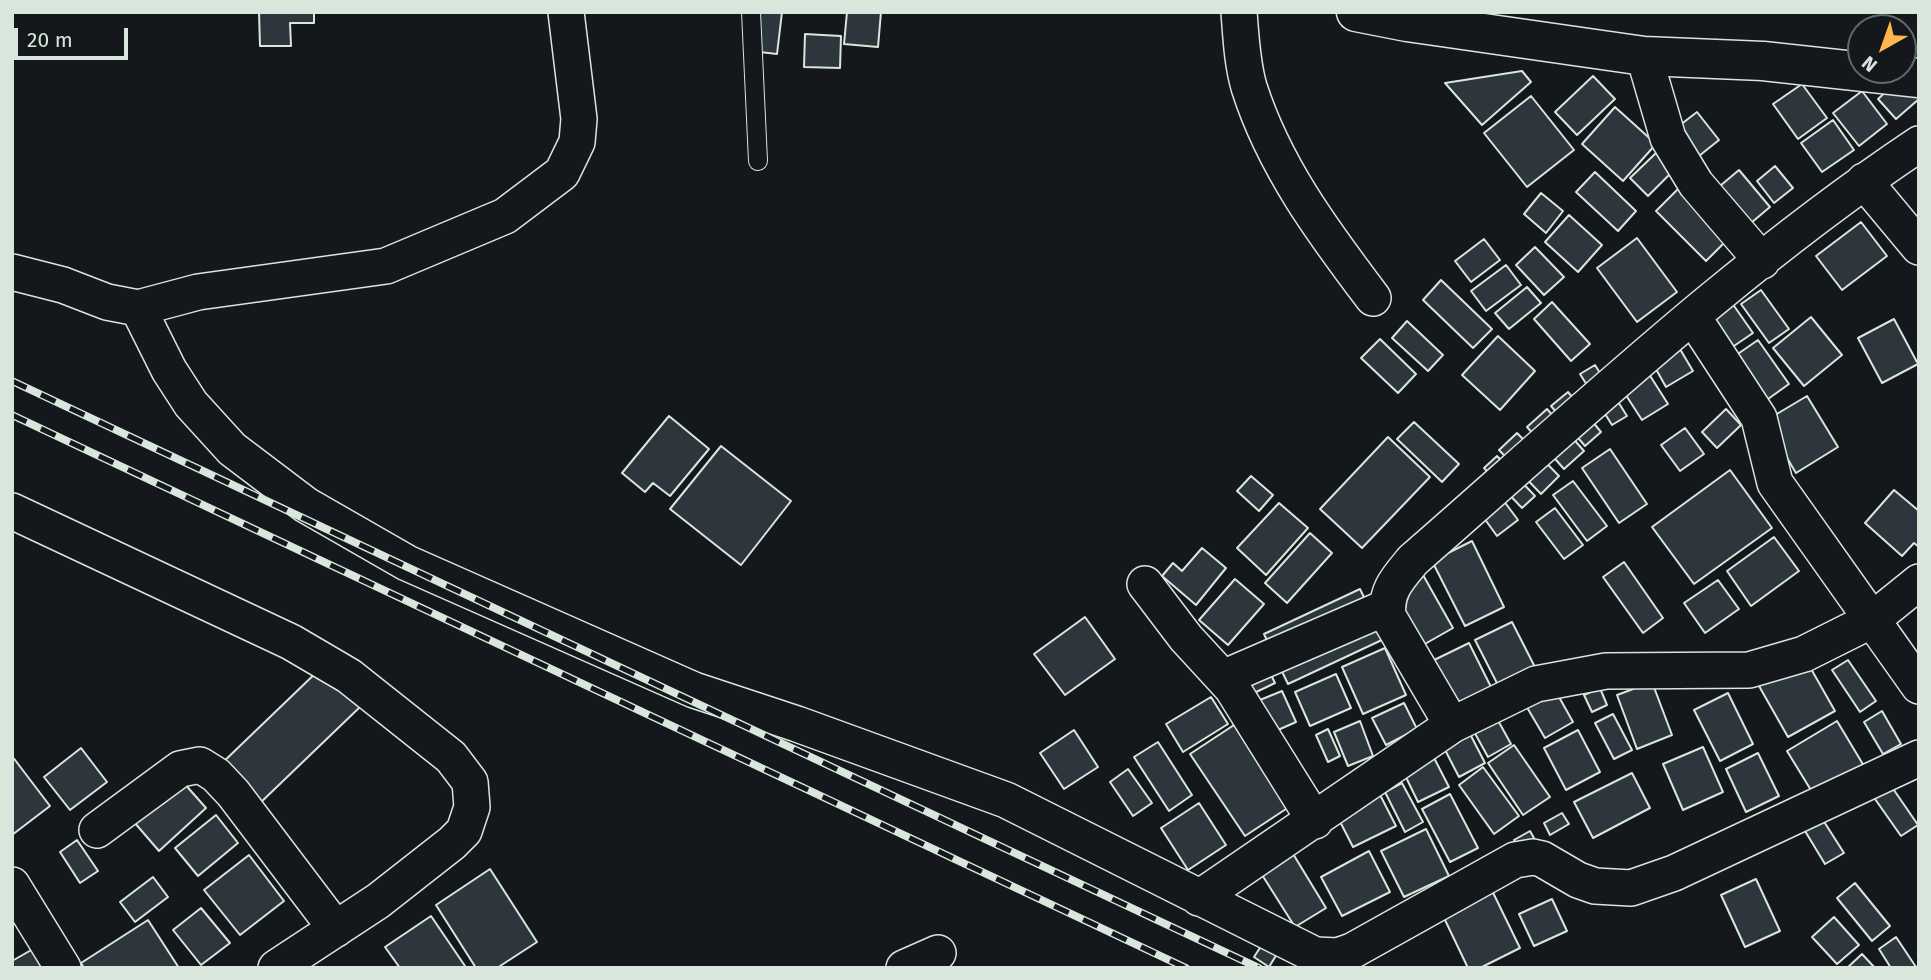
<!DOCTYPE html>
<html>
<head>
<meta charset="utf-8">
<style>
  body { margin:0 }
  #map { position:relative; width:1931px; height:980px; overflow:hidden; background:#14181c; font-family:"Fira Sans",sans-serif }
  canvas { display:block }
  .frame { position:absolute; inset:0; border:14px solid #d8e6dc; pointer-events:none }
  .north { position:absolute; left:1847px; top:14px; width:70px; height:70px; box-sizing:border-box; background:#14181c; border:2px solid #626a69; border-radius:50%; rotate:220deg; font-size:19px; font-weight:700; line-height:28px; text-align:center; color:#d8e6dc }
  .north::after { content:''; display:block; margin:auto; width:24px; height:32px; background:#ffb74d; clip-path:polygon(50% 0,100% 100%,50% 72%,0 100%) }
  .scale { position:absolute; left:14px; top:28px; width:114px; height:32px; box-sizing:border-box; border:4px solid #d8e6dc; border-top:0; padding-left:9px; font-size:21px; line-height:24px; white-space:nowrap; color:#d8e6dc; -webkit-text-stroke:5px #14181c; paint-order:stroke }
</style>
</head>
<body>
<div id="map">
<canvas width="1931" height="980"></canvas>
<div class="frame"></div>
<div class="north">N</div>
<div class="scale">20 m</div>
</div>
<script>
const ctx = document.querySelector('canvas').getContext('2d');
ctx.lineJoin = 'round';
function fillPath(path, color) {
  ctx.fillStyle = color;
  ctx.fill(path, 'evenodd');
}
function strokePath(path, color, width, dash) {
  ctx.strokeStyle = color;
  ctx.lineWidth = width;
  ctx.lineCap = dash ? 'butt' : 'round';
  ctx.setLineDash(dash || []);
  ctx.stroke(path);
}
const building = new Path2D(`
  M259,12H314V23H290L291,46H260Z
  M755,12H782L777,54L751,51Z
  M847,12H881L878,47L844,44Z
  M805,34L841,36L840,68L804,67Z
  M1910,70L1919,79V99L1896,119L1878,99Z
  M1522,71L1531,82L1482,125L1445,83Z
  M1593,76L1615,99L1577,135L1555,112Z
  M1802,84L1827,118L1798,139L1773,104Z
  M1862,91L1887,124L1859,146L1833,113Z
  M1531,96L1574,150L1527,187L1484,133Z
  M1615,107L1656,144L1623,181L1582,144Z
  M1697,112L1719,140L1694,160L1671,132Z
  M1833,120L1854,150L1822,172L1801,143Z
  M1657,152L1674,170L1648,196L1630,178Z
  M1775,166L1793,188L1774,203L1757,181Z
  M1739,170L1770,207L1745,228L1714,191Z
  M1595,172L1636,211L1618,231L1576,192Z
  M1685,182L1736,231L1706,261L1656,211Z
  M1541,193L1563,211L1546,233L1524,214Z
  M1569,215L1602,245L1578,272L1545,242Z
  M1861,222L1887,256L1842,290L1816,256Z
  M1637,238L1677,292L1637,322L1597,268Z
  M1484,239L1500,260L1471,282L1455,261Z
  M1535,247L1564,277L1544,295L1516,265Z
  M1506,265L1521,285L1486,311L1471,291Z
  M1441,280L1492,329L1473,348L1423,300Z
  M1527,287L1541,303L1509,329L1495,313Z
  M1761,290L1789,329L1769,343L1741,304Z
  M1552,302L1590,344L1571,361L1534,319Z
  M1732,303L1753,333L1731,348L1710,318Z
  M1811,317L1842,355L1804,386L1773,348Z
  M1894,319L1918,364L1882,383L1858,338Z
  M1407,321L1443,355L1428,371L1392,338Z
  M1498,336L1535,371L1500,410L1462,375Z
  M1380,339L1416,374L1398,393L1361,358Z
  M1674,339L1693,371L1666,387L1648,355Z
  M1758,340L1789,384L1761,404L1729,360Z
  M1635,352L1668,404L1642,420L1609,369Z
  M1595,365L1627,416L1612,425L1580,374Z
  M1568,392L1601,432L1585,446L1551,406Z
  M1807,396L1838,447L1796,473L1765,421Z
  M1547,409L1584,451L1564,469L1527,427Z
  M1726,409L1741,425L1717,448L1702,432Z
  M669,416L709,449L670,496L653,483L645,492L622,473Z
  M1414,422L1459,464L1442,482L1397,439Z
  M1685,428L1704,454L1680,471L1661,445Z
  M1517,433L1559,476L1541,494L1499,450Z
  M1388,437L1430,477L1362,548L1320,509Z
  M721,446L791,501L741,565L670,509Z
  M1610,449L1647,504L1619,523L1582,468Z
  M1497,456L1535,496L1522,508L1484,468Z
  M1730,470L1772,528L1694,584L1652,527Z
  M1251,476L1273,495L1259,511L1237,491Z
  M1489,481L1518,520L1497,536L1468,496Z
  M1573,481L1607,526L1587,541L1553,495Z
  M1894,490L1919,511V547L1914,543L1902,556L1865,523Z
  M1279,503L1308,528L1266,575L1237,548Z
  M1555,508L1583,545L1564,559L1536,522Z
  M1310,533L1332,553L1287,603L1265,583Z
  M1774,537L1799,571L1751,606L1727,571Z
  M1472,541L1504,607L1465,626L1432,561Z
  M1202,548L1226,568L1196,605L1162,576L1173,563L1182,571Z
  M1624,562L1663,618L1643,633L1603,577Z
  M1423,575L1453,628L1423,645L1393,593Z
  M1235,579L1264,604L1228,645L1199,620Z
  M1718,580L1739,609L1705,633L1684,603Z
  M1360,589L1384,639L1288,684L1264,634Z
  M1085,617L1115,659L1065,695L1034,654Z
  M1512,622L1539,675L1502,693L1475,640Z
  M1469,643L1493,691L1453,711L1428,663Z
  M1385,648L1406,695L1363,714L1342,667Z
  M1259,650L1275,683L1250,695L1234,662Z
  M1806,660L1835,711L1788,737L1759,686Z
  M1848,660L1876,701L1860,712L1832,670Z
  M322,667L360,707L257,806L218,767Z
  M1336,674L1351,708L1310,726L1295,692Z
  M1652,682L1672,735L1637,749L1617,695Z
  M1554,688L1573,722L1545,738L1525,704Z
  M1600,688L1607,705L1592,712L1584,695Z
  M1282,691L1296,722L1269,734L1255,702Z
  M1728,693L1753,744L1720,761L1694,710Z
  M1211,697L1228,724L1183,752L1166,724Z
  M1404,703L1417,729L1386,745L1372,718Z
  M1882,711L1901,744L1883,754L1864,722Z
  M1613,714L1632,750L1614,759L1595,723Z
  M1495,715L1511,744L1488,757L1472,728Z
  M1360,721L1373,756L1348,766L1334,732Z
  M1837,721L1867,771L1817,800L1787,751Z
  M1234,725L1289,807L1245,836L1190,754Z
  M1328,729L1340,756L1328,762L1316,735Z
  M1074,730L1098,767L1064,789L1040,753Z
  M1468,730L1485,763L1459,777L1442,744Z
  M1578,730L1600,772L1566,790L1544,748Z
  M1158,742L1192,795L1169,811L1134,757Z
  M1514,745L1550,797L1523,815L1488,763Z
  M1703,747L1723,792L1683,810L1663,764Z
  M81,748L107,782L70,810L44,777Z
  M1431,752L1449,787L1418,802L1401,767Z
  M1758,753L1779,796L1746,812L1726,769Z
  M12,756L50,806L12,835Z
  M1483,767L1519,816L1494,834L1459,785Z
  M1128,769L1152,803L1133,816L1110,782Z
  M175,773L206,808L159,851L128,815Z
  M1632,773L1650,808L1593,838L1574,802Z
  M1885,777L1918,825L1901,836L1868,789Z
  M1402,783L1423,822L1405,832L1385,792Z
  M1375,785L1396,826L1353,847L1332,806Z
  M1450,794L1478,848L1450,862L1422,809Z
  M1199,803L1226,845L1188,870L1161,828Z
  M1562,813L1569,824L1550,835L1544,823Z
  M216,815L238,843L198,876L175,848Z
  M1823,820L1844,853L1825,864L1805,831Z
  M1426,829L1449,876L1404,897L1381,851Z
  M1530,831L1544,856L1528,865L1514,840Z
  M1284,839L1326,908L1295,927L1252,859Z
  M77,840L98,871L80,883L60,852Z
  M1369,851L1390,892L1342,916L1321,877Z
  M249,855L284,901L240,935L204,890Z
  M490,869L537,942L497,968H476L436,905Z
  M1483,872L1520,948L1480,968H1468L1434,897Z
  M153,877L168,897L135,922L120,902Z
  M1756,879L1780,931L1745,947L1721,895Z
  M1855,883L1890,926L1872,941L1837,898Z
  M1552,899L1567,931L1534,946L1519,914Z
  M201,908L230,943L201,965L173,930Z
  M431,916L465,966L463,968H400L385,947Z
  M1834,917L1859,945L1837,964L1812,937Z
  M148,920L179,968H84L81,963Z
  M1896,937L1916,967L1915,968H1891L1879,949Z
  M1265,940L1280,949L1269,967L1254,957Z
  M33,949L45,968H12V961Z
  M1862,954L1875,968H1847Z`);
const lane = new Path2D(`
  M751,12L758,161`);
const street = new Path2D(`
  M1239,12C1241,37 1242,63 1249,87C1274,166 1323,232 1373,298
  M1644,56L1668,138L1696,184L1762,261
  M1864,181L1919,247
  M12,272L63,285L107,302L138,308L198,292L386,266L505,216L562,173L577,142L579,119L566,12
  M138,308L169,370L191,404L232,449L306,505L407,563L694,690L797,724L1006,800L1315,955L1338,956L1352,951L1515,860L1533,857L1542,859L1578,880L1595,886L1631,888L1674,873L1919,758
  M1693,317L1759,418L1775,483L1919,686
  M12,511L291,642L349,676L451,757L470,782L472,807L464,831L452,843L378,901L276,968
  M1145,584L1186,638L1232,688L1315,821
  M1223,678L1387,607
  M1452,725L1388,616C1385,591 1398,578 1413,560C1576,418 1739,264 1919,144
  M97,830L180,769L200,765L216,775L233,793L336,929
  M12,885L63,968
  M1199,898L1452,725L1536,684L1606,671L1749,670L1804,654L1872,620L1919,582
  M904,968L938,953`);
const highway = new Path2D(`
  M1356,12L1407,22L1644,56L1763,61L1919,78`);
const rail = new Path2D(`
  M12,381L1259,968
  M12,415L1186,968`);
fillPath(building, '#2c363c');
strokePath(building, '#d8e6dc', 2);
strokePath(lane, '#d8e6dc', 20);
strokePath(street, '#d8e6dc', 38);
strokePath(highway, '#d8e6dc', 41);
strokePath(lane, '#14181c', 18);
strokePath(street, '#14181c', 35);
strokePath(highway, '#14181c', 38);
strokePath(rail, '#d8e6dc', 8);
strokePath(rail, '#14181c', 5, [16]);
</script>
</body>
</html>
